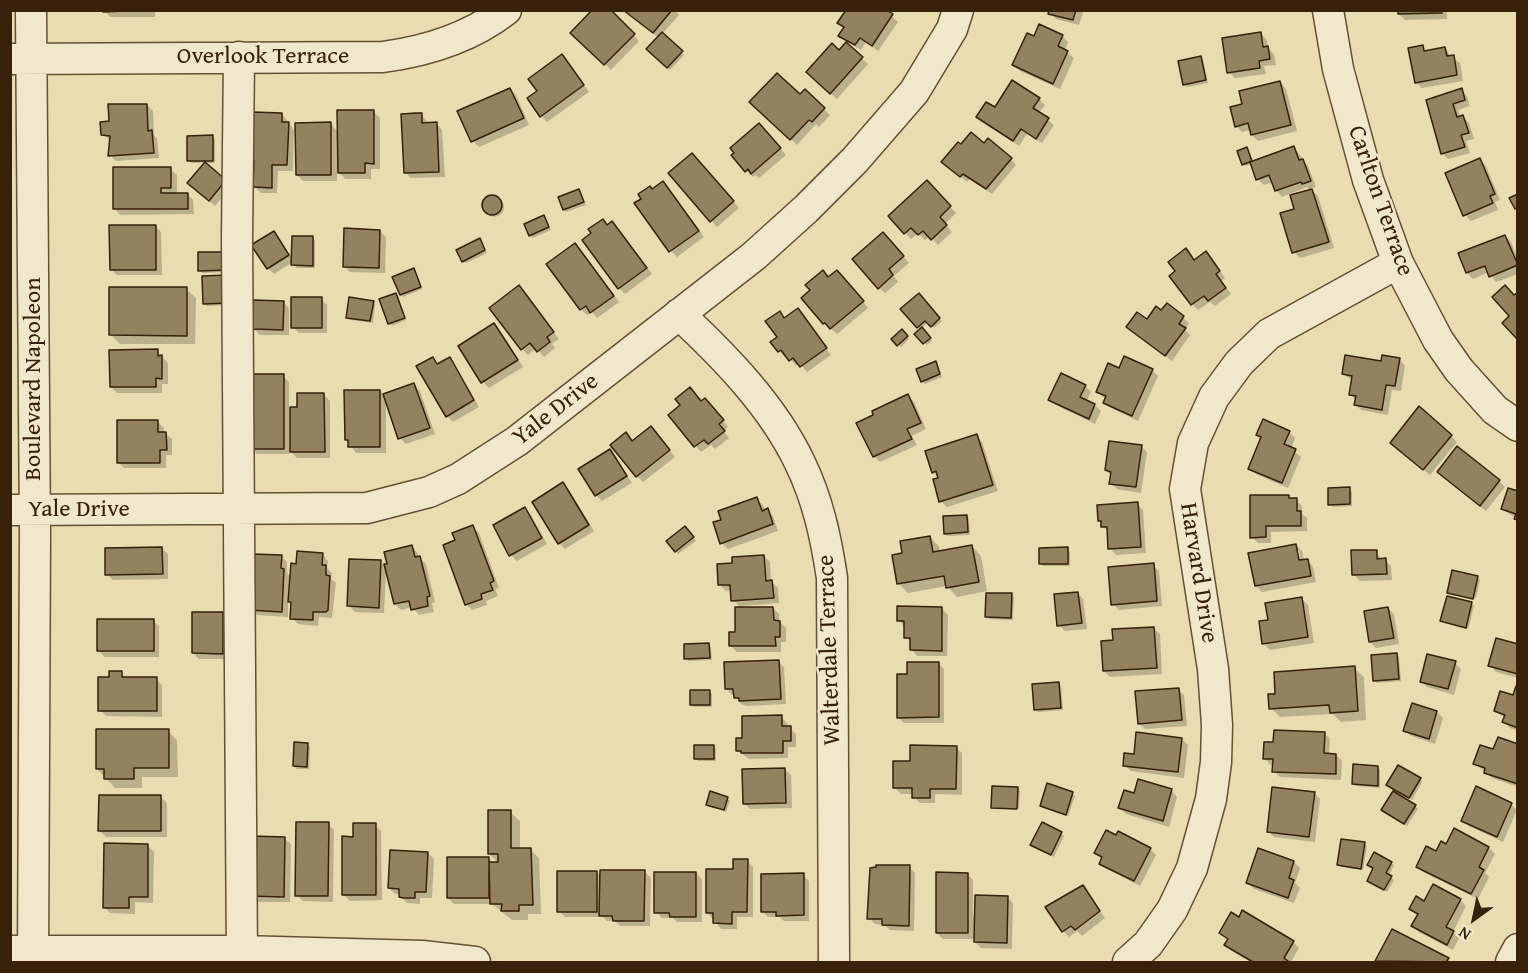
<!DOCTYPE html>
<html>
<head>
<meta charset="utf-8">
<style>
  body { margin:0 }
  #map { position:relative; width:1528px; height:973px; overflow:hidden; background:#e9dcb0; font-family:"Gentium Book Plus",serif }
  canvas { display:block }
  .frame { position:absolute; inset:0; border:12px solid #372108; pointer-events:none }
  .north { position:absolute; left:1444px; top:889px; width:60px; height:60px; -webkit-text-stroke:4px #f1e8cc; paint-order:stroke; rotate:213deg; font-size:16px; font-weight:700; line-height:24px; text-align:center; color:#372108 }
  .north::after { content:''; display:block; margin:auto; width:21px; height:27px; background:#372108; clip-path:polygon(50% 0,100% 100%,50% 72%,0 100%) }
</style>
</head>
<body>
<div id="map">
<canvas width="1528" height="973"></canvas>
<div class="frame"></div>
<div class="north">N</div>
</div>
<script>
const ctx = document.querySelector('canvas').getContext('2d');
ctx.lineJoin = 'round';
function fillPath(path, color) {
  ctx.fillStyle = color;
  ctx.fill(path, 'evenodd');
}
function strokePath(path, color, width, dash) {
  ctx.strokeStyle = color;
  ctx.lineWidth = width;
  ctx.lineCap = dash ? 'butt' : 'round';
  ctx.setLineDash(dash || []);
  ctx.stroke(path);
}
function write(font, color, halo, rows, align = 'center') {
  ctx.font = font + ' "Gentium Book Plus",serif';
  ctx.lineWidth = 5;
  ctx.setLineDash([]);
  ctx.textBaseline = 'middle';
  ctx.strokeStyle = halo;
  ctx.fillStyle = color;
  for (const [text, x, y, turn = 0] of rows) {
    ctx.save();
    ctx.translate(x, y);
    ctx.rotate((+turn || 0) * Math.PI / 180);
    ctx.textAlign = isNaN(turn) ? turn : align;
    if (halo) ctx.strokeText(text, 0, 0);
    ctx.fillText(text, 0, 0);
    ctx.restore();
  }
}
const shadow = new Path2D(`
  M104,10H155V17H110Z
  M608,10L639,41L611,70L573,33Z
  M624,10H675L679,15L662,34L684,55L670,70L649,49L659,38Z
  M1050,10H1081L1083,13L1079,25L1056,19L1050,13Z
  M1399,10H1447V19L1405,20L1399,14Z
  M892,16L898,22L878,51L866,42L861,50L846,41L840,36L845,29L839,23Z
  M1261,34L1267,40L1268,48L1274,54L1276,65L1264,66L1266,74L1235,78L1229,72Z
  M1062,36L1068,42L1065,51L1074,58L1060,89L1020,71L1014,65Z
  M846,44L868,64L837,99L814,78Z
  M1423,47L1427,52L1445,48L1451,57L1460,63L1463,81L1422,88L1416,82Z
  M562,56L589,92L547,122L541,116L539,91Z
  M1201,57L1203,60L1208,83L1187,87L1185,84Z
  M1280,82L1286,89L1297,131L1258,141L1252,135L1251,130L1242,132L1236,126L1244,105Z
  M510,89L516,95L529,125L479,147L473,141L459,112Z
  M1461,90L1467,96L1470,106L1458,110L1461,118L1463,117L1469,123L1474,139L1466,141L1470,153L1448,159L1442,153L1428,101Z
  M805,91L830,115L819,127L816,124L797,145L751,102L800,96Z
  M1039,99L1045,105L1039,113L1054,125L1042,143L1027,134L1019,146L978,117L995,109Z
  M147,105L153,111L154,135L157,138L159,158L116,161L110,155L111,141L102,134L111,122Z
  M374,112L380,118V169H371V179H345L337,170V181H303L297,175L330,124L339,132Z
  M282,114L294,130L293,171H278L277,193H261L255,187V165L251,160Z
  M421,115L427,121V124L436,123L442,130L445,177L411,178L405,172Z
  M765,131L786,155L759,178L755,175L753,177L733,155Z
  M212,137L215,139V163H192L189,161Z
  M984,145L1011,159L1016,165L992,194L970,179L967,182L949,167L961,146Z
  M1294,147L1308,166L1316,187L1310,189L1318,196L1334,248L1300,258L1294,252L1296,210L1311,191L1307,187L1282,197L1276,190L1273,182L1264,185L1258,179L1252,164L1246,166L1243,164L1247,149L1253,163Z
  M1480,160L1486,166L1500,200L1495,202L1498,210L1471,221L1465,215Z
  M698,161L739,208L717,227L670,173Z
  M170,169L177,175V194H187L193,200L194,214L120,215L114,208Z
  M225,181L231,187L215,206L195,189Z
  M933,188L956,213L945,224L952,232L938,245L930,236L925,240L918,233L911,239L890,216Z
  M669,189L704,237L677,257L671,251L653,191Z
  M579,191L586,205L566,212L564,209Z
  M484 207a10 10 0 1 1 20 0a10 10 0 1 1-20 0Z
  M544,217L551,230L533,238L530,235Z
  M612,223L652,274L625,294L619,288Z
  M155,226L161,232L162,275H117L111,269Z
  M380,231L386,237L385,273L350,272L344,266Z
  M274,233L293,259L312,238L315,240V268H296L293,262L274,274L268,268Z
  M1505,236L1511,242L1518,259V274L1496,282L1489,272L1473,279L1467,273Z
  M479,240L487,253L466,263L463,261Z
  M889,240L909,263L894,276L898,282L885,293L879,288Z
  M1186,250L1195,261L1206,253L1225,278L1221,281L1231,294L1215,306L1210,302L1198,310L1192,304L1177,272Z
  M581,251L619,302L597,318L592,312L587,315L581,309L548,265Z
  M199,254L231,272L202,273L200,270Z
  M413,270L422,289L403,297L401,294Z
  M204,277L231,305L207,306L204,304Z
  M843,277L868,308L837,334L824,323L829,278Z
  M186,289L196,298L195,344H120L111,335Z
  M525,293L559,339L552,344L555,348L544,357L536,348L528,355L522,349Z
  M395,294L406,320L392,326L390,323Z
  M919,295L942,321L934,328L928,322L921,329L932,341L927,345L916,334L921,330L902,309Z
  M321,299L327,305V333H299L293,327Z
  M283,302L289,308V335H260L254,329Z
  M373,302L375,305L373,323L351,320L348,317Z
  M1167,305L1189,323L1185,330L1190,335L1172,361L1128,327L1147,321L1161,313Z
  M798,310L831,355L807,372L799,363L796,366L787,355L785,357L779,351V338L785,319Z
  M494,325L500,331L523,367L489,388L483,382L460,346Z
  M902,331L909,339L901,347L893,339Z
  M157,351L168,363V384H162V393H117L111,387Z
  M432,359L439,365L449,359L455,365L479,407L453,422L447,416Z
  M1399,359L1405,366L1401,391L1392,390L1388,415L1361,410L1355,404L1356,400L1350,394L1352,380L1343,374Z
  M935,363L942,377L925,384L922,381Z
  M1120,369L1152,370L1158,376L1138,421L1111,408L1105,402L1106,399L1097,392Z
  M283,376L289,382V408H299L324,395L330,401V458H297L289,450V454H257L251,448Z
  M414,385L420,391L435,434L406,444L400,438L386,400V453H356L346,439L380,391L384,395Z
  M1085,386L1091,392L1086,402L1095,405L1101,411L1095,424L1056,405L1050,399Z
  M908,396L914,402L926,429L912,436L917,445L880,462L874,456Z
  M702,402L711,406L728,427L723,431L729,438L715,449L711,445L701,452L670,415Z
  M158,422L164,428V433L172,439V455H166V468H124L118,462Z
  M1289,432L1295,438L1291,449L1301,457L1288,488L1256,474L1250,468L1262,439L1258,434Z
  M626,434L633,442L657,434L675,457L643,482L637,476Z
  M976,436L982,442L998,491L947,507L941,501L940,478L933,472Z
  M1451,436L1457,442L1430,475L1398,449Z
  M1110,442L1141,446L1147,452L1141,493L1117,489L1111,483L1112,476L1106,471Z
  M610,451L632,483L602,501L596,495Z
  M1439,472L1499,481L1505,487L1486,511Z
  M563,484L569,490L594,531L565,549L559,543Z
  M1349,489L1352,492V506L1333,507L1330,504Z
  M1518,493V520L1502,509Z
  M1288,496L1292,500H1296L1302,506V514L1307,518V531L1271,532V543H1258L1252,537Z
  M757,499L763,505L765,511L767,510L773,516L778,531L728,549L722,543L723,520Z
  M1137,504L1143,510L1146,553L1116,555L1110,548L1109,533L1099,521Z
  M525,509L531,515L547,544L517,561L511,555Z
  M966,516L969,519L970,535L948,536L945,534Z
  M473,527L479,533L499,588L495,589L498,596L486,601L487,605L472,610L466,604L457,541Z
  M688,530L696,541L678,554L676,551Z
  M930,537L939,547L940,552L972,546L981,556L987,591L957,597L947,586L908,593L898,583L904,554Z
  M1296,545L1302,551L1304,561L1307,560L1313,567L1316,582L1262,592L1256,586ZM1296,550H1299L1302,567L1299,568Z
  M411,546L417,552L419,558L426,564L435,602L432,603L434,612L419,615L412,607L401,610L395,604L386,571L384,613L355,612L349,606L380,561L385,566L388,565Z
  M161,548L168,554V579L113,580L107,574Z
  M1068,549L1070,552V566H1043L1041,564Z
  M1376,551L1382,560H1385L1391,566L1392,580L1360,581L1354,575Z
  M322,554L328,561L327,568L332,573L331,579L336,583L332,618L319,617L318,626L298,624L292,618L293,605L288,600V617L257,615L251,609L281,556L287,562V573L291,578L297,565Z
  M764,556L770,562L771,581L778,588L779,603L743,606L744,608H773L779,614V621L786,628V642H781V652H737L731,646L737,634L741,608L733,600L732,590L726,591L720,585L734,564Z
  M1153,565L1159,571L1162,606L1119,610L1113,604Z
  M1478,578L1480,580L1476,598L1449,592Z
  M1077,593L1083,599L1087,629L1065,631L1059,625Z
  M1011,594L1014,597L1013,620L989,619L987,617Z
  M1302,599L1308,605L1314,643L1270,650L1264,644L1270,621Z
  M1471,603L1474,606L1468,629L1445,623L1442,621Z
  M1388,608L1394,614L1399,644L1376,648L1370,642Z
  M942,609L948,615L947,656H917L911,649V643L906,637L904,626L898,620Z
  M222,613L229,619V659H199L193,653Z
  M153,620L159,626V657H105L99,651Z
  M1154,628L1160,634L1162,674L1110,677L1104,671L1115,641Z
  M709,645L711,647L712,660L688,661L686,658Z
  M1518,646V678L1496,672L1490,665Z
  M1396,654L1399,657L1401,681L1377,683L1375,681Z
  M778,661L784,667L786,704L747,706L741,704L735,695H732L726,689Z
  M938,663L944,669V723H904L898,717L908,675Z
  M1455,663L1461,669L1454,695L1427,687L1421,681Z
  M1354,668L1364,677L1366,720L1341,722L1333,714L1280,717L1271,708L1277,695Z
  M121,673L127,679H156L162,685V717L106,716L100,710L111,678Z
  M1058,683L1061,686L1063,710L1038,712L1035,709Z
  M1518,688V731L1510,728L1504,722L1505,718L1495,711L1514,697Z
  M1178,689L1184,695L1187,726L1145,729L1139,723Z
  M709,692L712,694V707H694L691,704Z
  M1437,712L1443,718L1435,744L1411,736L1405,730Z
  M781,717L787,723L788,727L796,734V747H788V758L749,759L738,751L743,740Z
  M168,731L177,740L178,777H142V788H115L97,769Z
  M1324,733L1330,739L1329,755H1336L1342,761L1341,780L1280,777L1274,771V765H1271L1265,759L1275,744Z
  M1182,739L1188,745L1184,778L1131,771L1124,765L1135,756Z
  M307,744L310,747L309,769H297L294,766Z
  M1518,745V787L1492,778L1475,763L1494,751Z
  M713,746L716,749V761H698L696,758Z
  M956,747L962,753V795L935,794V803H920L914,797V794H901L895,788L912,762Z
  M1378,767L1380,770V788L1356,786L1353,784Z
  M785,769L791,775L792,808L750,809L744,803Z
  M1420,779L1422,782L1412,800L1388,785Z
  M993,787L1017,788L1020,791L1019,808L993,807V809L992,808Z
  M1171,790L1177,797L1169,827L1126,814L1120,808L1135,795Z
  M1072,793L1075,796L1068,816L1042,806Z
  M1314,793L1320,799L1315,842L1274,837L1268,831Z
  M161,797L167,803V837H106L100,831Z
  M727,798L730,801L726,812L708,804Z
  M1511,804L1517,810L1503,842L1469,826L1463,820Z
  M1415,806L1418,809L1407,826L1386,813Z
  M510,812L520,821V849H530L539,858L541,914H528V920H512L492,904H454L448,898L489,859L493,863H499L489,854Z
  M328,824L334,830L333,902L303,901L297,895Z
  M1043,824L1064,836L1054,857L1035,847Z
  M375,825L381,831L382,900L350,901L344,895L354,838Z
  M284,838L291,844L290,902H256L250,896Z
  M1364,844L1367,846L1363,870L1341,867L1339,865Z
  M148,846L154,852L153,903L135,902V914L110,913L104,907Z
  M1447,846L1489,848L1495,854L1485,873L1489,877L1478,899L1423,872L1417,866Z
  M1150,849L1156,855L1140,886L1107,869L1101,863L1103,860L1096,853Z
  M428,853L434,859L432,898H420V904L407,903L401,897V894H395L389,888Z
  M1374,854L1394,865L1389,876L1394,880L1387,892L1368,881L1375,869Z
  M747,860L753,867V917H737V929H721L707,912L735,870Z
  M1294,862L1300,868L1295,883L1300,888L1294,903L1254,889L1248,883Z
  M909,867L915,873L914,931L890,930L884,925L875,924L869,918Z
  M597,872L601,877L645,872L651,878L650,926H620L615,921H607L603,917H565L559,911Z
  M696,873L702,879V922H677L673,918H662L656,912Z
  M967,874L973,880V916L1007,897L1013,903L1012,949L981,948L975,942V939H943L937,933Z
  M803,875L809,881V921H784L780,917H768L762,911Z
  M1434,886L1460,900L1466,906L1453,932L1459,938L1453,950L1419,932L1413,926L1419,916L1411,909L1425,903Z
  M1083,887L1105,918L1082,936L1077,931L1069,937L1063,931Z
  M1393,931L1448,959L1451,962H1378L1377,961Z
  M1220,933L1293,942L1299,948L1291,962H1251L1232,951L1226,945L1228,940Z`);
const building = new Path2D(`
  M103,10H150L103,12Z
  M592,10H611L635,34L604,65L570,33Z
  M623,10H672L653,33Z
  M846,10H887L893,14L872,46L860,38L855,45L838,36L844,27L837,23Z
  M1049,10H1076L1073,20L1048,14Z
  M1398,10H1441L1442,13L1398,14Z
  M1039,24L1063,35L1058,46L1068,51L1053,84L1012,65L1027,33L1034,36Z
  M662,32L683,51L667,68L646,49Z
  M1261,32L1263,47L1268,46L1270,59L1259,61L1260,68L1227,73L1222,38Z
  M846,42L863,57L830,94L806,72L832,43L839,50Z
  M1423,45L1424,51L1445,47L1447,56L1454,55L1457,75L1415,83L1408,48Z
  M562,54L584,85L540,117L527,98L537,91L528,79Z
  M1201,56L1206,80L1183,85L1178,61Z
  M777,73L800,94L805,89L825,108L812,122L809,120L790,140L749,102Z
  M1012,80L1040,98L1033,108L1049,118L1036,139L1021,129L1013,141L976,117L986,102L995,107Z
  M1280,81L1291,125L1251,135L1248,123L1235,127L1230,107L1242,104L1239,91Z
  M510,88L524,118L471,142L457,111Z
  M1462,88L1465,100L1453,104L1457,117L1463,115L1469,133L1461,135L1465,147L1441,154L1426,100Z
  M108,104H147L148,131L152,130L154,153L108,156L110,136L101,135L100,122L109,121Z
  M337,110H374V164L365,163V173H338Z
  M253,112L282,113V122H289L287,165H272V188L253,187L254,161L249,160Z
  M416,113H422V123L437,122L439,172L404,173L401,114Z
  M331,122V175H296L295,123Z
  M759,123L781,148L751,174L748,169L745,172L731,155L734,153L730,148Z
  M971,132L984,143L988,138L1012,158L986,189L963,174L960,177L941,162L958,142L961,144Z
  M187,136L213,135V161H187Z
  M1294,146L1299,160L1303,159L1311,181L1302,184L1301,182L1275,191L1269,175L1256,180L1250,162Z
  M1247,147L1252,161L1242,165L1237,151Z
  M692,153L734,201L710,222L668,173Z
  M1480,158L1495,194L1490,196L1493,203L1463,216L1445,173Z
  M205,162L226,180L209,201L187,183Z
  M113,167H171V188H161V193H188V209H113Z
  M927,180L951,206L940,217L947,225L931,240L923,231L918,235L911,228L904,234L888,216Z
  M663,181L699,231L669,252L634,203L641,199L638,194L650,186L652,189Z
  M579,189L584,202L563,210L558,197Z
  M1312,189L1329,242L1292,253L1280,213L1294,209L1290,195Z
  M1518,194V207L1515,209L1509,198Z
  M482 205a10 10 0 1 1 20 0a10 10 0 1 1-20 0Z
  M544,215L549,227L529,236L524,224Z
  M603,219L607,225L612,221L647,268L618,289L582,240L591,233L588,229Z
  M109,225H156V270H110Z
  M344,228L380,230L379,268L343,267Z
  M274,231L289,255L267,269L251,245Z
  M883,232L904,256L889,269L893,275L878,289L852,259Z
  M1505,235L1518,265L1489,277L1485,266L1466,273L1458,253Z
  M292,236H313V266L291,265Z
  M480,238L485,250L462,262L456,250Z
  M575,243L614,296L590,313L586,306L580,310L546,264Z
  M1186,248L1194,260L1206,251L1220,271L1216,274L1226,288L1208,301L1204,296L1191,305L1169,276L1175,271L1168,262Z
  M198,252H228L229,270L198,271Z
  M414,268L421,287L400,295L392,277Z
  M823,270L828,277L837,270L864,301L830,329L825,323L823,324L801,298L810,290L805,285Z
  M228,275L229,303L203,304L202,276Z
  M519,285L554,332L547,337L550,342L537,352L530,343L521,350L489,308Z
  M1505,285L1514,295L1518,292L1517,339L1502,323L1509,316L1492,297Z
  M109,287H187V336L109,335Z
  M396,293L405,318L388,324L379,299Z
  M919,293L940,318L931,327L925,321L917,328L900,309Z
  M291,297H322V328H291Z
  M349,297L374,301L370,321L346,318Z
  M253,300L284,301L283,330L253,329Z
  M1167,303L1184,316L1179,324L1186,328L1165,356L1126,327L1137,312L1147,319L1156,306L1161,310Z
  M798,308L827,348L800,367L793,358L789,361L781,350L778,352L770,342L777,337L765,321L780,311L784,318Z
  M494,323L518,360L481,383L458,346Z
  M922,327L931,338L923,344L914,334Z
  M902,329L908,336L897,346L891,339Z
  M158,349V356L162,355V379L156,378V387H110L109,350Z
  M1345,355L1381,361L1382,355L1400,358L1395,386L1386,385L1382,410L1354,405L1356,396L1349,395L1352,376L1342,374Z
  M1124,356L1153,369L1132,416L1103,403L1106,396L1096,392L1108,363L1119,368Z
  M433,357L437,364L450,357L474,400L446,417L416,366Z
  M936,361L940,374L921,382L916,369Z
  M1061,373L1086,385L1080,397L1095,404L1089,419L1048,400Z
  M249,374H284V449H249Z
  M414,383L430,428L398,439L383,394Z
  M690,387L701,401L705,398L724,420L719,424L725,431L708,444L704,440L694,447L668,415L680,405L675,399Z
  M344,390H380V447H348V440H345Z
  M297,393H324L325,452H290V407H297Z
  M908,394L921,423L907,429L912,439L873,457L856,423L873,415L872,411Z
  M1419,406L1452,435L1423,470L1390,443Z
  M1263,419L1290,431L1284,444L1296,449L1282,483L1248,469L1261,437L1256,435Z
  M117,420H158V432H166L167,450H160V463H117Z
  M651,426L670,450L636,477L610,445L626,432L632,441Z
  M977,434L993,485L939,502L933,479L938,478L936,471L932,473L925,451Z
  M1109,441L1142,445L1136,487L1109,484L1111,472L1105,470Z
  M1457,446L1500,480L1480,506L1437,472Z
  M610,449L627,476L595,496L578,469Z
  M563,482L589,525L558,544L532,502Z
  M1350,487V504L1328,505V488Z
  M1508,488L1518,491V520L1514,519L1516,514L1501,509Z
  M1250,495H1289V498H1297V511H1301V526H1266V537L1250,538Z
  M757,497L762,511L768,508L773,524L720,544L713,522L721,520L718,511Z
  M1138,502L1141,547L1108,549L1107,527H1101V521H1098L1097,505Z
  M525,507L542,538L509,556L493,525Z
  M967,515L968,532L944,534L943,516Z
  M473,525L494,581L490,583L493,590L481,594L482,599L465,605L443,545L455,540L452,533Z
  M685,526L694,537L675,552L666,541Z
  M930,536L933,552L972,545L979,582L946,588L944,576L897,584L892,555L902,553L900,541Z
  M1296,544L1299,560L1308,559L1311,576L1255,586L1248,553Z
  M412,545L415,557L420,556L430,596L427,597L428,606L411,610L409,601L394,604L384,564H387L384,552Z
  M162,547L163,574L105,575V548Z
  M1068,547V564H1039V548Z
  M1351,550H1377V559L1386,558L1387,574L1352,575Z
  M297,551L323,553L322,565H326V575L330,576L328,610L326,612H313V620L290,619L291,602H288L291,563L296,564Z
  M252,554L282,555L281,568L284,569L282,612L249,610Z
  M764,555L766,581L772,580L774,598L731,601L730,585H718L717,564L732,563V557Z
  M349,559L381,560L379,608L347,606Z
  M1154,563L1157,601L1111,605L1108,567Z
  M1452,570L1478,576L1473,599L1447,593Z
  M1078,592L1082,623L1057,626L1054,594Z
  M986,593H1012L1011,618L985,617Z
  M1447,596L1472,602L1466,628L1440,621Z
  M1302,597L1308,637L1262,644L1259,621L1268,620L1265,603Z
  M897,606L942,607V651L910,650V638H904V621H897Z
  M735,607H773L774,620L780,621V637H775L776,646H729V632H735Z
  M1388,607L1394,638L1369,642L1364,611Z
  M192,612H223V654L192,653Z
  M97,619H154V651H97Z
  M1154,627L1157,668L1103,671L1101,641L1113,640L1112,629Z
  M1496,638L1518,644V674L1488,666Z
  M709,643L710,658L684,659V644Z
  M1397,653L1399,679L1373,681L1371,655Z
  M1427,654L1456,661L1448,689L1420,682Z
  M779,660L781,699L739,701V698H734L733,689H725L724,662Z
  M907,662H939V717L897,718V674H907Z
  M1355,666L1358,711L1330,713L1329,705L1269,709L1268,694H1275L1274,672Z
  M109,671H122V677H157V711H98V677H109Z
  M1059,682L1061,708L1034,710L1032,684Z
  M1516,686H1518V728L1502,722L1505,715L1494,711L1500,691L1513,695Z
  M1179,688L1182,720L1138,724L1135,691Z
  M690,690H710V705H690Z
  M1412,703L1437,711L1429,739L1403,731Z
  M782,715V726H791V741H783V753H741V751H736V738H742V716Z
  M96,729H169V768H134V779H104V769H96Z
  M1274,730L1325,732L1324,753L1336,754V774L1272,772L1273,759H1263L1264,742H1273Z
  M1136,732L1182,738L1178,772L1123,766L1124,753L1134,754Z
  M1498,737L1518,744V784L1484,773L1485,768L1473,764L1480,745L1493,749Z
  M294,742L308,743L307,767L293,766Z
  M694,745H714V759H694Z
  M910,745L957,746L956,789H930V798H912V788H893V761H910Z
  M1353,764L1378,766V786L1352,784Z
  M1398,765L1421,778L1409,798L1386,785Z
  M785,768L786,803L743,804L742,769Z
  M1138,779L1172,789L1163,821L1118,808L1124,790L1134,793Z
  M1047,783L1073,792L1066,815L1040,806Z
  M992,786L1018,787L1017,809L991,808Z
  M1476,786L1512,803L1497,837L1461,821Z
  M1272,787L1315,792L1309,837L1267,832Z
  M710,791L728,797L724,810L706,805Z
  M1393,791L1416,805L1404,824L1381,810Z
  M99,795H161V831H98Z
  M488,810H511V848H531L533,905H519V911H501L502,904H490L489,862H498V854H488Z
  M296,822H329L328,896H295Z
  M1042,822L1062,832L1051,855L1030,845Z
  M353,823H376V895H342V836L353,837Z
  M1454,828L1489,847L1479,867L1484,870L1471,894L1416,867L1426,846L1436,851L1441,841L1446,844Z
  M1106,830L1116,835L1118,831L1151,848L1134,881L1099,864L1102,857L1094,853Z
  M250,836L285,837L284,897L249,896Z
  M1341,839L1365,842L1361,869L1337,865Z
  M104,843L148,844V897H129V908H103Z
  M1258,848L1294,861L1289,878L1294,880L1288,898L1246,883Z
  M390,850L428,852L426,892H415V898H403L399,897V889L388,888Z
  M1374,852L1392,862L1386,873L1392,876L1384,890L1367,881L1373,868L1367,865Z
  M447,857H489V898H447Z
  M733,859H748L747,912H732V924L713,923V913H706V869H733Z
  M876,865H910L909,926L882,925V919H867L870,868L876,867Z
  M600,870H645L644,921H613L612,916H599Z
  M557,871H597V912H557Z
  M654,872H696V917H670L669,913H654Z
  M936,872L968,873V933H936Z
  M804,873V915L776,916V912H761V874Z
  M1433,884L1461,899L1446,927L1454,931L1447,945L1411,926L1418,914L1409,909L1416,896L1424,901Z
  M1083,885L1100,911L1075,930L1071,926L1062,932L1045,907Z
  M975,895L1008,896L1007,943L974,942Z
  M1242,910L1294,941L1284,958L1288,961L1287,962H1253L1224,945L1228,939L1219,933L1231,912L1239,917Z
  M1392,929L1449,958L1446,962L1375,961Z`);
const minor = new Path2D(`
  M31,10L35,534L33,962
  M1328,10L1338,69L1368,180L1398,263L1438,340L1459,370L1495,410L1518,426
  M239,57L237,238L242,962
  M10,59L383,57C428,51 470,38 506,10
  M679,314C725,357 773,406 800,463C818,500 826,538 832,578L834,962
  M10,510L367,508L429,492L458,479L517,441L754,256L806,209L855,160L914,92L952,29L958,10
  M10,951H241L422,956L475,962
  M1128,962L1148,944L1172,910L1192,868L1211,799L1216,762L1217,725L1213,669L1185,489L1193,443L1214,397L1239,363L1269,334L1398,263
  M1511,962L1518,949`);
const streetNames = [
  ["Overlook Terrace",263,57],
  ["Carlton Terrace",1380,201,71],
  ["Boulevard Napoleon",34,379,-90],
  ["Yale Drive",556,410,-38],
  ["Yale Drive",79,510],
  ["Harvard Drive",1198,573,81],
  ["Walterdale Terrace",830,650,-92]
];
fillPath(shadow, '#0003');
fillPath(building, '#94825f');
strokePath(building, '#372108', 1.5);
strokePath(minor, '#645032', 33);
strokePath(minor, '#f1e8cc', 30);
write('24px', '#372108', '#f1e8cc', streetNames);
</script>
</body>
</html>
